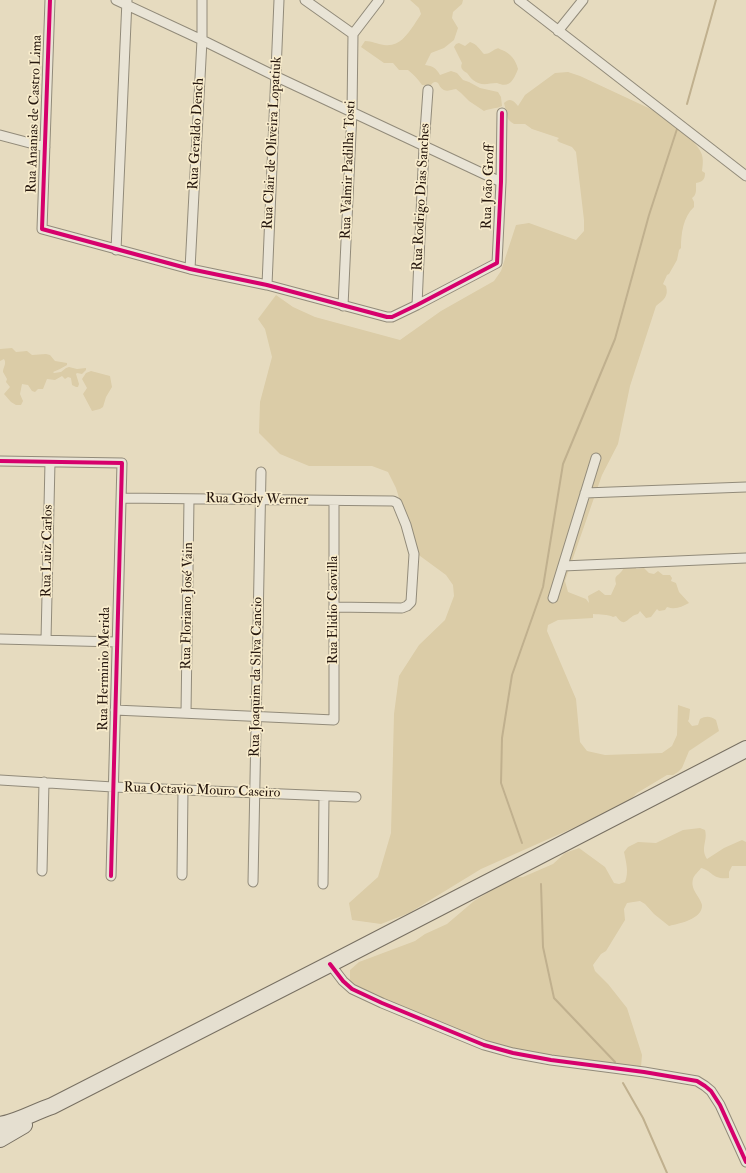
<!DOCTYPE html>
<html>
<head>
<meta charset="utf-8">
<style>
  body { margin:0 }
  canvas { display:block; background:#e6dbbf }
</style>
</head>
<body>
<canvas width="746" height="1173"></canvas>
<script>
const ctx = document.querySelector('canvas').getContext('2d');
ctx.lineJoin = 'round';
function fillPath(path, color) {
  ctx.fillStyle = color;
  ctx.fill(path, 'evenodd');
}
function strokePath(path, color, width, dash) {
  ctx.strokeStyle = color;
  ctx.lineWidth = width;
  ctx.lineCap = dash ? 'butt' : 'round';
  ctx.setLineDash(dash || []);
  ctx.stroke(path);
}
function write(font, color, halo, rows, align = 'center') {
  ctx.font = font + ' "IM FELL Double Pica",serif';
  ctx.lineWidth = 3.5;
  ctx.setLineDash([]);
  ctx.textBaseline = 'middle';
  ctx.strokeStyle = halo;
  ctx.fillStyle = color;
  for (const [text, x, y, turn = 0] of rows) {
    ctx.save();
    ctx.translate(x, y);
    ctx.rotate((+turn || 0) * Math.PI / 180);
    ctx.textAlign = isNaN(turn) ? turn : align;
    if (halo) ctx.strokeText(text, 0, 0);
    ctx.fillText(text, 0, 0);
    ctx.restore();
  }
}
const green = new Path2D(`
  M410,0H463L462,4L453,12L452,18L458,28L454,40L444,48L431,53L425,65C433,66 436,68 440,75L451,71L457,73L463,80L469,82L480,88L498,92L501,97L502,106C496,109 490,108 484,111L469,101L461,93L456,89C447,91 443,93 438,83C435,81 433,82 431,85H422C418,79 413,74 408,70H399L393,63H384L361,47L365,41C372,41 377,44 384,45C399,47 406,36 414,25C416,21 419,18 421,14L419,8Z
  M470,42C477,44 479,49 484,54C490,54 491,51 496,49C499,47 499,49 502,50C510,53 516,60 518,69C514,79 510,89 497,83C488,83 482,87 473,80C470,78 469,75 467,73C462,70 460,68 462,63L454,47L456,44L459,43L465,46Z
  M568,72L580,76L655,111L690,137C700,151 705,152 702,171L705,173C705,180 702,182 696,183C696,189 697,195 692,198L694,202V207C683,217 681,234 681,248L679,250L677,260L669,274L667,275L663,284L666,286C669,297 663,300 656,306L630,386L618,444L602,475L565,581L568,592L586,599L589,603L588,596L599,590L605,595H611L616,584C614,575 617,577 621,572C623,570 623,568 625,567H636V569L644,568L649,573L654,574L658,571L663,575H670L672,578L671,581L676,583L679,592L689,603C681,607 676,610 667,607L665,610L659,611L657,609L651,617L646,618L640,611L638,614C627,616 626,630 616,616L613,617C608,614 600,615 593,614V618L558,620L548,625L547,631L576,699L580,742L587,751L605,755L662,753L672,746L677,735L678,705L690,709L689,719L688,721L692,726L698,725L700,719C706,716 710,716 716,720L719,731L689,751L682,768L678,772L673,775H667L637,793L629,801L580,825L481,869L409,913L381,924L352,920L349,903L378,877L391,833L394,714L399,676L419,645L445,620L454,596L453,585L446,575L416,553L396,488L388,472L372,466H309L280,454L259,433L260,402L272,357L265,329L258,319L276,295L293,307L315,317L400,340L441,311L494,281L501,271L516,225L529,223L576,240L584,231V220L576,152L572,147L559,142L557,140L559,138L532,129L525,124H514L511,122L508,119L504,103C510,97 514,101 518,106L525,95L555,73Z
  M12,348L16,352L27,351L32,355L46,354L50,355L55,361L67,363V365L60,369L53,372L54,373L61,372L66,368L69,367L77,369L86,368V370L82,374L77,373L76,374L79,384L78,387H76L72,385L71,378L68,377L65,379L62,376L55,380L47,379L43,389H38L35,392L32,391L28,385L22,384L20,394L23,401L21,405H16L11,402L4,394L10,387L6,382L7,379L3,372C3,367 7,364 4,359L0,361V349Z
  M91,371L110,376L112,387L106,397L103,407L100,409L92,411L83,394L87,388L82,379L86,373Z
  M700,828L705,830C708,841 700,848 707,859L724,848L742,840L746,842V866H732L729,872V878C712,880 713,871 701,868C699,871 694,875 693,879C690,890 700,896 702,905C703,919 678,924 669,926L654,914L645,904L640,901L627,903L624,909L625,920L606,951L601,954L593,965L595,971L608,984L627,1008L642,1055L641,1067L630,1068L605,1066L494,1045L460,1030L370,995L350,982V970L359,962L415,941L425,934L447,924L474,901L494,889L501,879L523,877L553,864L565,853L579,848L605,867L614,883L619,884L625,882C629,872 626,862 624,852L628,847L638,842L656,843L683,830Z`);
const stream = new Path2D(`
  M687,104L716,0
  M522,843L501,783L502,738L512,675L543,587L563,464L615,339L649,215L677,129
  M541,884L543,947L554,998L615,1062
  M623,1083L643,1118L667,1173`);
const street = new Path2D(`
  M50,0L42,229L190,269L267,285L387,317H392L417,305L497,263L501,182L502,113
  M116,0L202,40L277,77L501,182
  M305,0L353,34
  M519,0L746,176
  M558,31L583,0
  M353,34L379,0
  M0,135L45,147
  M116,250L127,0
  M190,269L202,40V0
  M267,285L279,0
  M417,305L424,146L428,90
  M343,306L352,112L353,34
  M0,461L122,463L111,876
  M585,493L746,487
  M121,498L393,501L397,503L406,525L414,554L411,602L407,606L402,608L334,607
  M563,566L746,558
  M553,598L596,458
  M0,639L117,642
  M46,640L50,462
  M115,710L334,720V501
  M186,713L189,499
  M0,780L113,787L356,797
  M42,871L44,782
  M182,875L183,790
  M253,882L261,472
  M323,884L324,796
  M330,964L343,981L352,989L382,1003L484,1045L513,1053L551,1060L644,1072L697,1081L705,1086L711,1091L720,1105L746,1162`);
const highway = new Path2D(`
  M0,1125C18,1122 34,1112 52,1106L330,964L746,749
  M0,1139L24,1125`);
const cycleway = new Path2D(`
  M50,0L42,229L190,269L267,285L387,317H392L417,305L497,263L501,182L502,113
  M0,461L122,463L111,876
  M330,964L343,981L352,989L382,1003L484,1045L513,1053L551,1060L644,1072L697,1081L705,1086L711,1091L720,1105L746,1162`);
const streetNames = [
  ["Rua Ananias de Castro Lima",35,114,-88],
  ["Rua Geraldo Dench",197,134,-87],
  ["Rua Clair de Oliveira Lopatiuk",273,143,-87],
  ["Rua Valmir Padilha Tosti",349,170,-88],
  ["Rua João Groff",489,187,-88],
  ["Rua Rodrigo Dias Sanches",422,197,-87],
  ["Rua Gody Werner",257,500,1],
  ["Rua Luiz Carlos",48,551,-89],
  ["Rua Floriano José Vain",188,606,-89],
  ["Rua Elidio Caovilla",334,610,-90],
  ["Rua Herminio Merida",105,669,-89],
  ["Rua Joaquim da Silva Cancio",257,677,-89],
  ["Rua Octavio Mouro Caseiro",202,791,2]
];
fillPath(green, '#dbcca7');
strokePath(stream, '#c0b08e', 2);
strokePath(street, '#928b7a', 11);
strokePath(highway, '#787062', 18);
strokePath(street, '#e9e4d6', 9);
strokePath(highway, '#e5dfd0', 16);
strokePath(cycleway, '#d6006c', 4);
write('14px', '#26170e', '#f8eccc', streetNames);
</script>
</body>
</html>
